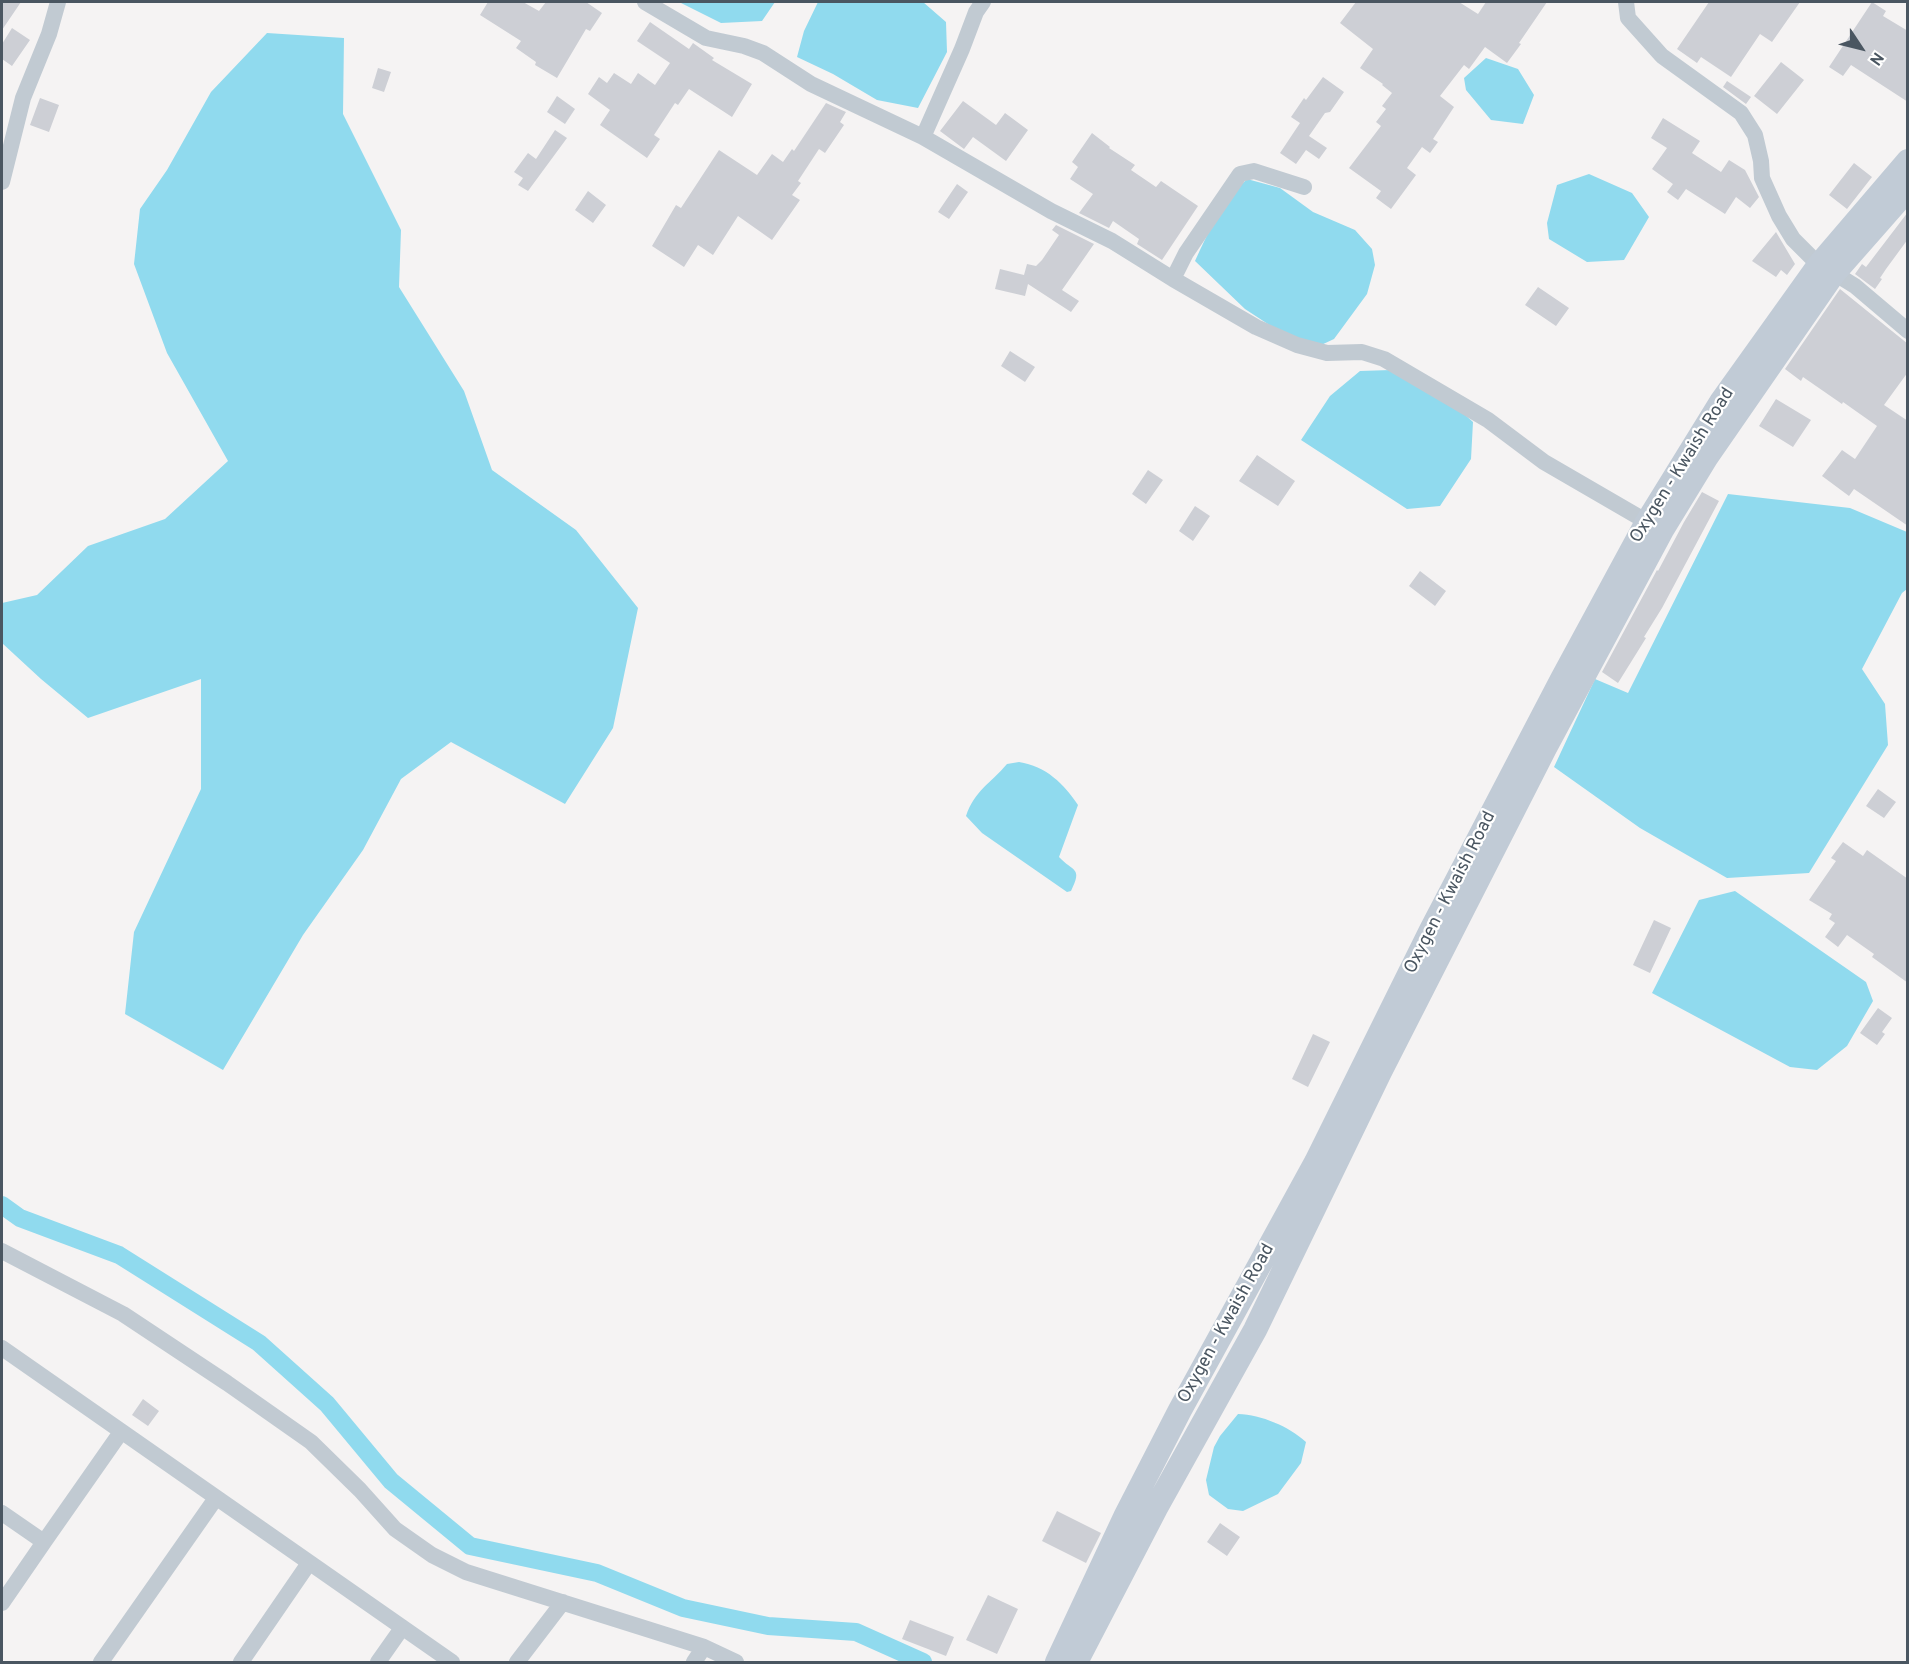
<!DOCTYPE html>
<html>
<head>
<meta charset="utf-8">
<style>
  body { margin:0 }
  #map { position:relative; width:1909px; height:1664px; overflow:hidden; background:#f5f3f3; font-family:Overpass,sans-serif }
  canvas { display:block }
  .frame { position:absolute; inset:0; border:3px solid #4a5661; pointer-events:none }
  .north { position:absolute; left:1831px; top:18px; width:60px; height:60px; -webkit-text-stroke:4px #fff; paint-order:stroke; rotate:125deg; font-size:16px; font-weight:700; line-height:24px; text-align:center; color:#4a5661 }
  .north::after { content:''; display:block; margin:auto; width:21px; height:27px; background:#4a5661; clip-path:polygon(50% 0,100% 100%,50% 72%,0 100%) }
</style>
</head>
<body>
<div id="map">
<canvas width="1909" height="1664"></canvas>
<div class="frame"></div>
<div class="north">N</div>
</div>
<script>
const ctx = document.querySelector('canvas').getContext('2d');
ctx.lineJoin = 'round';
function fillPath(path, color) {
  ctx.fillStyle = color;
  ctx.fill(path, 'evenodd');
}
function strokePath(path, color, width, dash) {
  ctx.strokeStyle = color;
  ctx.lineWidth = width;
  ctx.lineCap = dash ? 'butt' : 'round';
  ctx.setLineDash(dash || []);
  ctx.stroke(path);
}
function write(font, color, halo, rows, align = 'center') {
  ctx.font = font + ' Overpass,sans-serif';
  ctx.lineWidth = 4.5;
  ctx.setLineDash([]);
  ctx.textBaseline = 'middle';
  ctx.strokeStyle = halo;
  ctx.fillStyle = color;
  for (const [text, x, y, turn = 0] of rows) {
    ctx.save();
    ctx.translate(x, y);
    ctx.rotate((+turn || 0) * Math.PI / 180);
    ctx.textAlign = isNaN(turn) ? turn : align;
    if (halo) ctx.strokeText(text, 0, 0);
    ctx.fillText(text, 0, 0);
    ctx.restore();
  }
}
const water = new Path2D(`
  M679,2H775L762,21L721,23Z
  M818,2H923L946,22L947,52L918,108L877,100L833,74L797,57L804,31Z
  M267,33L344,38L343,114L401,230L399,287L464,391L492,470L576,530L638,608L613,728L565,804L451,742L401,779L363,850L303,935L223,1070L125,1014L134,932L201,789V679L88,718L41,679L2,643V603L37,595L88,546L165,519L228,461L167,353L134,264L140,209L167,170L211,92Z
  M1486,58L1518,69L1534,95L1523,124L1491,120L1466,90L1464,78Z
  M1589,174L1632,193L1649,217L1624,260L1587,262L1549,239L1547,223L1557,185Z
  M1247,179L1280,188L1313,212L1355,230L1372,249L1375,265L1367,294L1334,339L1319,346L1280,332L1245,309L1195,261C1209,230 1223,202 1247,179Z
  M1391,370L1442,394L1473,422L1471,459L1440,506L1407,509L1301,440L1330,396L1360,371Z
  M1728,494L1850,508L1907,532V589L1902,593L1862,669L1885,704L1888,745L1809,873L1727,878L1640,828L1554,767L1595,679L1628,693Z
  M1019,762C1046,766 1064,784 1078,805L1059,857C1073,872 1083,867 1071,891L1067,892L982,833L966,816C975,790 990,784 1007,764Z
  M1735,891L1866,982L1873,1001L1847,1046L1817,1070L1790,1067L1652,993L1699,900Z
  M1238,1414C1262,1415 1288,1426 1306,1442L1301,1463L1278,1494L1243,1511L1228,1509L1209,1495L1206,1480L1214,1447L1220,1436Z`);
const canal = new Path2D(`
  M2,1205L20,1218L119,1255L259,1343L327,1404L391,1481L470,1546L597,1573L683,1608L768,1626L856,1632L923,1662`);
const building = new Path2D(`
  M2,2H21L2,30Z
  M488,2H523L539,11L546,2H586L602,13L590,31L586,29L557,78L535,65L536,62L516,48L521,41L480,15Z
  M1356,2H1459L1478,14L1486,2H1547L1519,43L1521,44L1507,63L1485,47L1469,69L1464,65L1440,96L1454,107L1433,139L1438,142L1430,153L1422,147L1407,168L1416,175L1391,209L1376,198L1381,191L1349,168L1381,126L1376,122L1386,109L1382,106L1392,93L1382,85L1383,84L1360,68L1373,49L1340,23Z
  M1709,2H1800L1772,42L1760,34L1731,77L1701,57L1697,63L1677,49Z
  M1872,2L1886,11L1883,16L1908,31V102L1851,65L1843,76L1829,67Z
  M650,22L689,49L693,43L714,58L712,60L752,84L732,117L689,89L678,105L675,103L654,135L660,139L647,158L600,125L610,110L588,94L599,77L607,83L614,73L631,84L638,73L655,85L670,63L637,41Z
  M12,28L30,40L12,66L2,59V44Z
  M1781,62L1804,80L1777,114L1754,96Z
  M378,68L391,72L384,92L372,88Z
  M1323,77L1344,92L1330,112L1325,113L1309,136L1327,148L1319,159L1306,150L1296,164L1280,153L1300,123L1291,117L1304,98L1306,100Z
  M1727,81L1751,97L1746,104L1723,87Z
  M557,96L575,109L565,124L547,112Z
  M40,98L59,105L49,132L30,125Z
  M963,101L996,125L1005,113L1028,130L1006,161L973,137L964,149L940,131Z
  M826,103L846,112L840,122L844,125L825,153L819,149L798,181L801,183L792,195L800,200L772,240L738,216L713,255L698,245L684,267L652,246L676,205L681,208L719,150L757,175L772,154L783,162L792,149L794,151Z
  M1663,118L1700,141L1692,153L1721,172L1729,160L1745,170L1759,197L1750,208L1736,197L1725,214L1686,189L1678,200L1667,192L1673,184L1652,169L1667,148L1651,138Z
  M555,130L567,138L528,191L518,185L523,178L514,172L528,153L536,159Z
  M1092,133L1110,147L1109,148L1135,165L1131,170L1156,187L1161,181L1198,206L1162,260L1137,244L1139,239L1113,221L1109,228L1079,213L1093,194L1070,179L1078,167L1072,162Z
  M1854,163L1872,177L1847,209L1829,195Z
  M957,184L968,192L949,219L938,212Z
  M588,191L606,205L593,223L575,210Z
  M1908,212V239L1886,269L1880,278L1882,279L1875,289L1855,274L1862,264L1866,267Z
  M1056,225L1094,244L1062,290L1079,301L1071,312L1028,284L1025,296L995,289L1000,269L1024,275L1027,264L1036,266L1042,260L1059,235L1052,230Z
  M1776,232L1795,264L1787,275L1781,270L1776,277L1752,261Z
  M1538,287L1569,308L1556,326L1525,305Z
  M1840,289L1908,344V372L1884,405L1908,421V526L1854,489L1849,496L1822,476L1842,450L1855,459L1877,426L1843,402L1842,404L1803,377L1801,381L1785,369Z
  M1010,351L1035,367L1025,382L1001,366Z
  M1776,399L1811,420L1793,447L1759,426Z
  M1257,455L1295,481L1278,506L1239,481Z
  M1148,470L1163,480L1146,504L1132,494Z
  M1702,492L1719,501L1662,608L1644,637L1646,638L1618,683L1602,672L1657,570L1658,571L1684,522Z
  M1195,506L1210,516L1193,541L1179,531Z
  M1420,571L1446,591L1435,606L1409,586Z
  M1878,789L1896,802L1884,818L1866,806Z
  M1843,842L1863,856L1867,850L1908,879V983L1872,957L1874,954L1847,935L1838,947L1825,937L1835,923L1829,919L1832,914L1809,900L1836,861L1831,858Z
  M1654,920L1671,928L1650,973L1633,965Z
  M1878,1008L1892,1018L1882,1032L1885,1034L1877,1045L1860,1033Z
  M1313,1034L1330,1042L1308,1087L1292,1079Z
  M143,1399L159,1411L148,1426L132,1415Z
  M1057,1511L1101,1533L1086,1563L1042,1541Z
  M1220,1523L1240,1537L1227,1556L1207,1542Z
  M988,1595L1018,1609L997,1654L966,1640Z
  M910,1620L954,1637L946,1656L902,1639Z`);
const street = new Path2D(`
  M645,2L706,38L744,46L763,53L811,84L923,137L1051,211L1112,241L1173,279L1256,327L1297,345L1327,353L1362,352L1384,359L1488,420L1544,462L1656,527
  M1626,2L1628,18L1662,56L1741,113L1755,135L1761,161L1762,178L1779,216L1793,239L1819,265
  M923,137L962,49L976,12L983,2
  M2,182L23,98L49,34L58,2
  M1834,273L1855,286L1908,331
  M1173,279L1186,253L1240,174L1254,171L1304,187
  M2,1251L123,1314L227,1383L311,1442L360,1490L395,1529L432,1555L466,1572L704,1647L736,1662
  M2,1348L452,1662
  M2,1513L44,1542L121,1432
  M2,1603L44,1542
  M101,1662L216,1498
  M241,1662L309,1563
  M378,1662L402,1628
  M517,1662L563,1602
  M694,1662L704,1647`);
const secondary = new Path2D(`
  M1057,1662L1125,1517L1180,1410L1316,1162L1431,930L1562,679L1647,522L1721,402L1819,265L1908,161
  M1076,1662L1156,1508L1255,1330L1380,1072L1545,748L1662,530L1706,458L1834,273L1908,189`);
const streetNames = [
  ["Oxygen - Kwaish Road",1683,466,-58],
  ["Oxygen - Kwaish Road",1451,893,-63],
  ["Oxygen - Kwaish Road",1227,1324,-61]
];
fillPath(water, '#90daee');
strokePath(canal, '#90daee', 18);
fillPath(building, '#cdcfd5');
strokePath(street, '#c1cad2', 16);
strokePath(secondary, '#c1cbd6', 24);
write('18px', '#4a5661', '#fff', streetNames);
</script>
</body>
</html>
